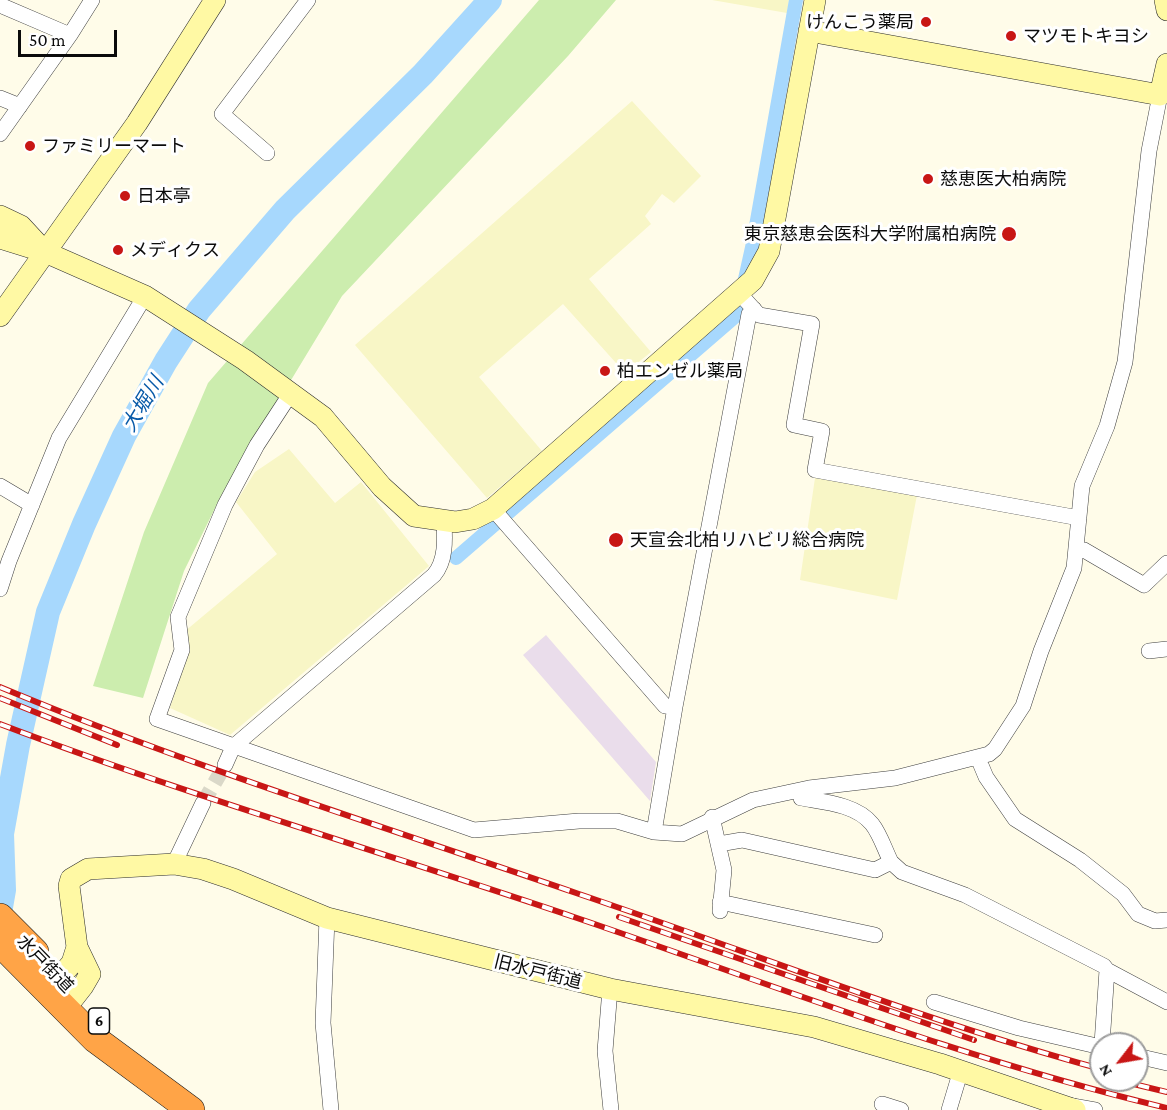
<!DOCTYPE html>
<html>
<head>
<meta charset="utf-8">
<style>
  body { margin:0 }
  #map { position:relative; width:1167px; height:1110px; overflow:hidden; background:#fffce9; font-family:"Crimson Pro",serif }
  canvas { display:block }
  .north { position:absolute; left:1089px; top:1032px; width:60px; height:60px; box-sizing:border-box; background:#fff; border:2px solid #9d9d9d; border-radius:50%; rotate:239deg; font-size:16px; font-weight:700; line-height:24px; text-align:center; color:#0b0b0b }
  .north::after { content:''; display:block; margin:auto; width:21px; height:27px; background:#c81615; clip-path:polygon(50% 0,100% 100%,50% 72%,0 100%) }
  .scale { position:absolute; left:18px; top:30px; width:99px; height:27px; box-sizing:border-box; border:3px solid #0b0b0b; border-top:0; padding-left:8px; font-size:18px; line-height:21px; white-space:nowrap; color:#0b0b0b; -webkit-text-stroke:4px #fff; paint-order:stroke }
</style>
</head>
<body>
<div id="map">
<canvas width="1167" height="1110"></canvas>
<div class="north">N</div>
<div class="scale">50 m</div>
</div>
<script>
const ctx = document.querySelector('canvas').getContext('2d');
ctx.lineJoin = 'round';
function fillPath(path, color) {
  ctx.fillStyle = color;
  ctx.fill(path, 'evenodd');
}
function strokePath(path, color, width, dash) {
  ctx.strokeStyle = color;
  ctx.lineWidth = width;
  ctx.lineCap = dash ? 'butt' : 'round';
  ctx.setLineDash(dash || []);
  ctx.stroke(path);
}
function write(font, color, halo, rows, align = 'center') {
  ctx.font = font + ' "Crimson Pro","Noto Sans JP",serif';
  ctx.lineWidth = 6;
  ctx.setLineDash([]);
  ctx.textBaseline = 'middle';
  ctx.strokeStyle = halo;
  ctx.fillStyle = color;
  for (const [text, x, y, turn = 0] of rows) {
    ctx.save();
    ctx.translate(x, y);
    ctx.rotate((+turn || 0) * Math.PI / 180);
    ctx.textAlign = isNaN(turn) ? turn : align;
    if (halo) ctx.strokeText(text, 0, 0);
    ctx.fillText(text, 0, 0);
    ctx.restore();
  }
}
const industrial = new Path2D(`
  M546,635L656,762L650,801L523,655Z`);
const farmland = new Path2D(`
  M712,0H789L787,13Z
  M632,101L701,176L674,203L662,194L645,216L651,224L589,279L651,352L625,373L563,304L479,377L542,451L487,498L355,345Z
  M289,449L335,503L361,482L429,566L230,735L170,708L187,654L184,632L277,554L236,502L255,472Z
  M815,478L917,495L897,600L800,580Z`);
const green = new Path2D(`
  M539,0H616L568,56L342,296L222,494L184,571L143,698L93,686L144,532L208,383Z`);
const canal = new Path2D(`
  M456,558L737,315L753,243L796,0`);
const river = new Path2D(`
  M0,913L4,890L2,834L18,745L48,612L84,524L124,436L166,361L199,310L285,210L423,74L490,0`);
const streetTunnel = new Path2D(`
  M203,803L225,765`);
const street = new Path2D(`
  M0,5L70,35L0,134
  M70,35L92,0
  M0,98L20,106
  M267,153L222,114L308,0
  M740,294L759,315L812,324L794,425L822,431L815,470L1079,518
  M291,393L257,445L225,505L178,617L182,650L157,719L474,830L579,821H617L654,832L682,834L753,800L809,788L895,778L989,754L995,749L1023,706L1041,651L1074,568L1082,486L1107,426L1125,362L1149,151L1160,95L1167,96
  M0,486L32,505
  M493,509L665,706L675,707
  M1077,549L1084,550L1144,585L1167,563
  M0,589L9,561L59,438L145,296
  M1149,651L1167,649
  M978,758L986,777L1015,819L1080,860L1123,894L1138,914L1155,921L1167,920
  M225,765L233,747L434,575C446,561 445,540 444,522
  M800,790L801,798C823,802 856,804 872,824C880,834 885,850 891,862
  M712,817L724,870L720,911
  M654,832L675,707L749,314L754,309
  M719,844L742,840L875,870L891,862L902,872L965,895L1104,966L1107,970L1102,1044
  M174,864L203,803
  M720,902L875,935
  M327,918L323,1023L331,1110
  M1107,970L1167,1002
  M610,989L605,1051L611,1110
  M934,1002L1019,1028L1101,1047
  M1137,1056L1167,1063
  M882,1104L901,1110
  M1067,1105L1095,1110
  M949,1110L961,1070`);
const secondary = new Path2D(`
  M1165,0L1167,10
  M809,31L1160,95L1167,64
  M0,216L21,226L45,252
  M0,238L45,252L145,296L245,360L323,417L382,487L414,516L455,522L473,519L493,509L753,280L769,251L815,0
  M0,316L137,123L215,0
  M59,978L72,963L77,947
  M65,1009L83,986L90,974L77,947L69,886L71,879L88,869L174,864L203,869L233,879L327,918L610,989L814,1027L940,1064L1075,1110`);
const highway = new Path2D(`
  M0,917L35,952
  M0,943L95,1039L191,1110`);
const rail = new Path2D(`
  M0,687C189,766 385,827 579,894C753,953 924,1021 1101,1069
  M0,698L117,745
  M0,724C189,796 383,852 574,917C771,984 964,1060 1167,1108
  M619,917L974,1040
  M1117,1080L1167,1092`);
const markers = [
  [926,22,6,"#c81615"],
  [1011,36,6,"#c81615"],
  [30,146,6,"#c81615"],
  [928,179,6,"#c81615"],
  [125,196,6,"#c81615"],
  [1009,234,8,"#c81615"],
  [118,250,6,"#c81615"],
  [605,371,6,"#c81615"],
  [616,540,8,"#c81615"]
];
const shields = [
  [99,1021,21]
];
const shieldNames = [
  ["6",99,1021]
];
const poiNames = [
  ["けんこう薬局",914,22,"right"],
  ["マツモトキヨシ",1023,36],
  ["ファミリーマート",42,146],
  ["慈恵医大柏病院",940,179],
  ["日本亭",137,196],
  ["東京慈恵会医科大学附属柏病院",996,234,"right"],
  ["メディクス",130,250],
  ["柏エンゼル薬局",617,371],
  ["天宣会北柏リハビリ総合病院",630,540]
];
const streetNames = [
  ["水戸街道",45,964,46],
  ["旧水戸街道",538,972,14]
];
const waterNames = [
  ["大堀川",143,404,-59]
];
fillPath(industrial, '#eaddeb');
fillPath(farmland, '#f8f6c6');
fillPath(green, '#ccedae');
strokePath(canal, '#a7d8fd', 14);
strokePath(river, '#a7d8fd', 24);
strokePath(streetTunnel, '#dad8c8', 15, [15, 8]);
strokePath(street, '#3e3e3e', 16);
strokePath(secondary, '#2d2d2d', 22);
strokePath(highway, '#1c1c1c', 28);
strokePath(street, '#fff', 15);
strokePath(secondary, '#fff9a4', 21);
strokePath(highway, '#ffa447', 27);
strokePath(rail, '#c81615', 6);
strokePath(rail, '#fff', 4, [11]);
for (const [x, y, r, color] of markers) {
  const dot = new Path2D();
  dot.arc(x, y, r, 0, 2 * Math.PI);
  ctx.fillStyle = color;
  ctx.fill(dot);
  strokePath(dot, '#fff', 2);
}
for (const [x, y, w] of shields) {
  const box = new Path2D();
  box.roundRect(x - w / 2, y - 13, w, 26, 4.5);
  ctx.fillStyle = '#fff';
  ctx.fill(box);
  strokePath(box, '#0b0b0b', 1.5);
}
write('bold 16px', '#0b0b0b', null, shieldNames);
write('18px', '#0b0b0b', '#fff', poiNames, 'left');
write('18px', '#0b0b0b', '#fff', streetNames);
write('italic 20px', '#085aa8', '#fff', waterNames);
</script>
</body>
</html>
